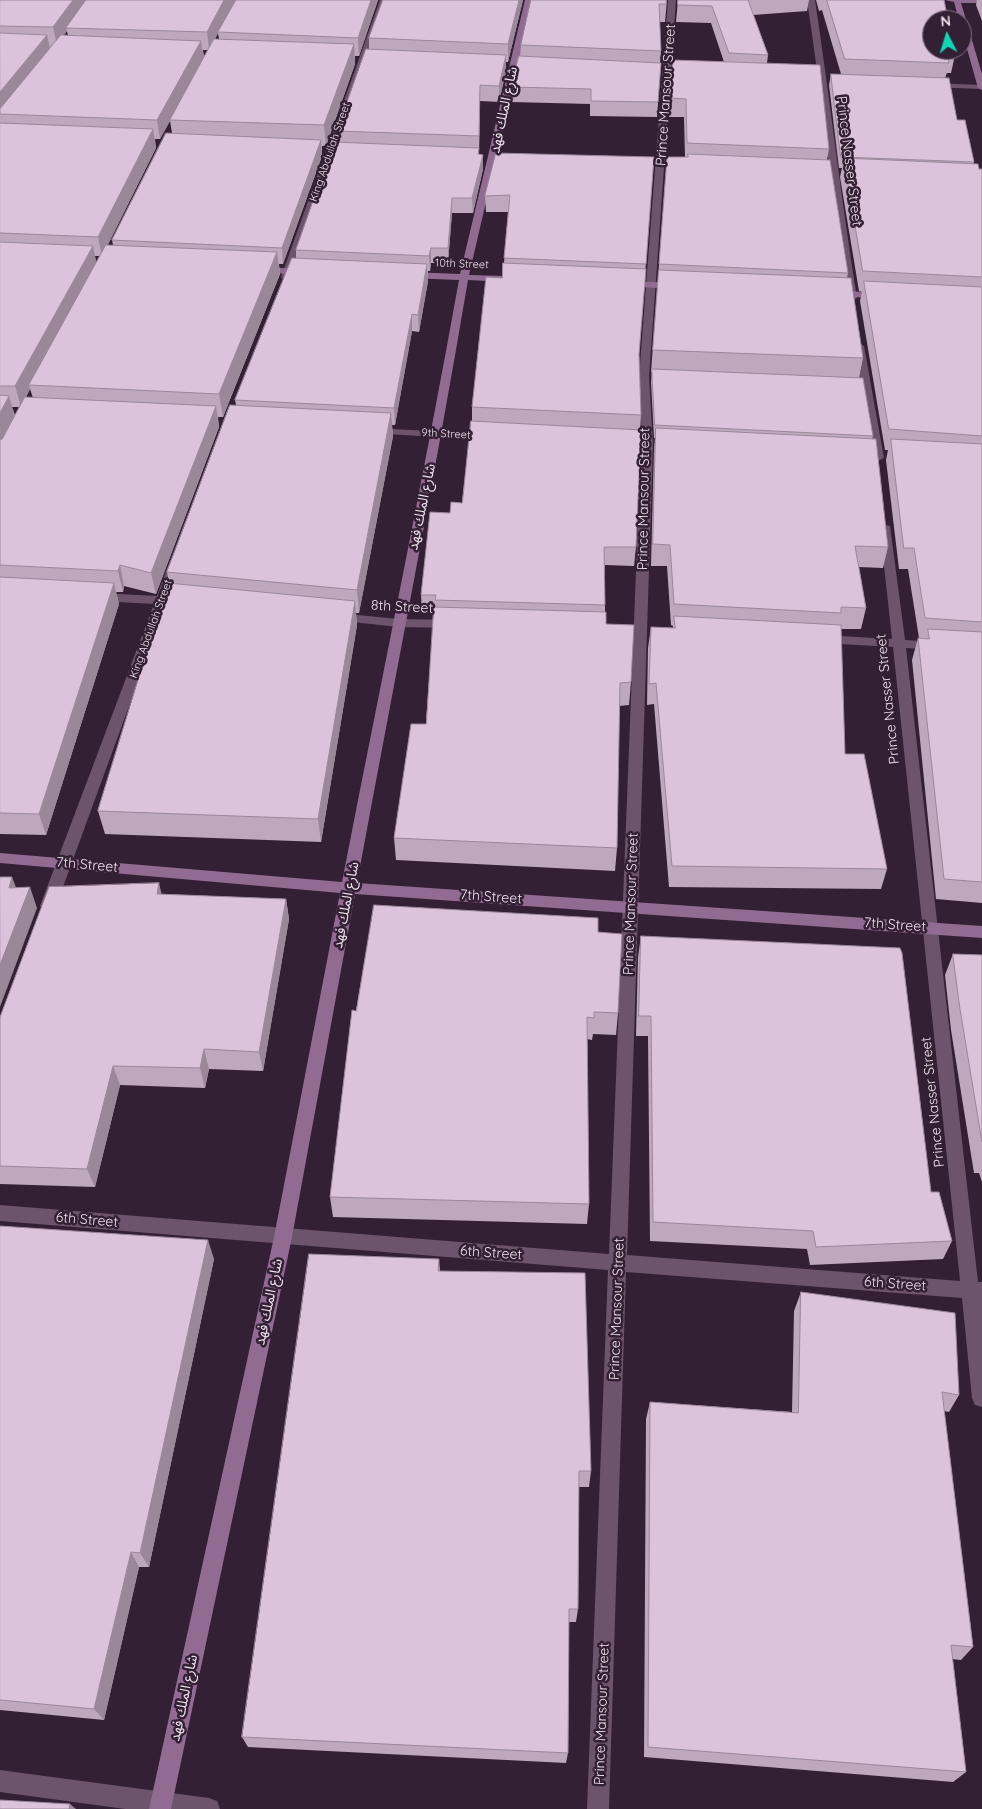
<!DOCTYPE html>
<html>
<head>
<meta charset="utf-8">
<style>
  body { margin:0 }
  #map { position:relative; width:982px; height:1809px; overflow:hidden; background:#332034; font-family:Quicksand,sans-serif }
  canvas { display:block }
  .north { position:absolute; left:922px; top:10px; width:50px; height:50px; box-sizing:border-box; background:#332034; border:1px solid #7e6d7e; border-radius:50%; rotate:355deg; font-size:14px; font-weight:700; line-height:20px; text-align:center; color:#eee1ee }
  .north::after { content:''; display:block; margin:auto; width:18px; height:22px; background:#10d5b4; clip-path:polygon(50% 0,100% 100%,50% 72%,0 100%) }
</style>
</head>
<body>
<div id="map">
<canvas width="982" height="1809"></canvas>
<div class="north">N</div>
</div>
<script>
const ctx = document.querySelector('canvas').getContext('2d');
ctx.lineJoin = 'round';
function fillPath(path, color) {
  ctx.fillStyle = color;
  ctx.fill(path, 'evenodd');
}
function strokePath(path, color, width, dash) {
  ctx.strokeStyle = color;
  ctx.lineWidth = width;
  ctx.lineCap = dash ? 'butt' : 'round';
  ctx.setLineDash(dash || []);
  ctx.stroke(path);
}
function write(font, color, halo, rows, align = 'center') {
  ctx.font = font + ' Quicksand,"Noto Sans Arabic",sans-serif';
  ctx.lineWidth = 5;
  ctx.setLineDash([]);
  ctx.textBaseline = 'middle';
  ctx.strokeStyle = halo;
  ctx.fillStyle = color;
  for (const [text, x, y, turn = 0] of rows) {
    ctx.save();
    ctx.translate(x, y);
    ctx.rotate((+turn || 0) * Math.PI / 180);
    ctx.textAlign = isNaN(turn) ? turn : align;
    if (halo) ctx.strokeText(text, 0, 0);
    ctx.fillText(text, 0, 0);
    ctx.restore();
  }
}
const street = new Path2D(`
  M380,0H388L291,277L283,279L281,277Z
  M668,0H676L649,377L653,444L627,1255L960,1281L893,647L822,643L816,639L822,635L892,639L880,529L886,525L890,526L905,640L937,642L943,646L937,650L906,648L978,1282H982V1407L975,1405L972,1398L962,1298L626,1272L609,1809H587L608,1270L0,1221V1205L609,1254L641,444L639,377Z
  M807,0H815C830,99 841,199 857,298L852,301L847,298C832,199 822,99 807,0Z
  M931,83L982,85V89L928,87L927,85Z
  M859,343L864,346L884,458L878,461L872,458L854,346Z
  M372,428L489,434L495,437L489,440L368,433L367,431Z
  M176,557L182,561L169,597L177,601L175,604L166,605L56,906L53,910H43L40,906L154,604L99,601L93,597L99,593L157,596L170,561Z
  M338,613L398,619L452,620L458,624L452,628L398,627L334,620L332,617Z
  M0,1770L209,1798L217,1801L220,1809H125L0,1792Z`);
const secondary = new Path2D(`
  M525,0H533L469,275L506,276L511,279L506,282L468,280C434,482 394,682 357,883L982,926V938L355,894L292,1237L171,1809H149L274,1237L340,893L0,863V853L342,882C381,681 423,481 459,280L409,278L404,275L409,272L460,274Z
  M945,0H982V3H961L982,74V90L978,88L962,31V20H959L954,2Z
  M259,267L306,269L311,272L306,275L256,272V268Z
  M623,281L678,283L683,286L678,289L620,286L618,284Z
  M833,290L880,293L885,296L880,299L830,295V291Z`);
const wall = new Path2D(`
  M0,0H236L228,14L378,0L359,56H355V64L326,146H322V156L283,264H279L280,274L223,417H218L219,427L156,594L124,586L123,592H116L119,604L46,835L0,834ZM67,31L68,36H63ZM218,33L219,39H215ZM203,50H208L204,57ZM170,121L172,133L112,240L113,245H107L156,148L155,139H160ZM95,256H100L96,263ZM30,389L33,398L26,397ZM12,407H19L15,415Z
  M383,0H523L508,62H506V71L499,102L480,101L479,154L483,155V169L473,213H452L448,263H431L430,271H428V281L419,332L412,331L395,425H392L393,436L359,613H356L357,625L321,842L105,834L98,811L169,583L167,572L236,405L235,400L296,259V250L338,142L337,131L369,49V38Z
  M667,0L665,22H659L661,51L660,63H661L657,117L590,116V104L511,102V87L520,56L521,45Z
  M678,0H809L807,11L753,15L768,55L767,63L829,149L827,160L848,273L847,278L863,358L859,378L873,436L872,439L888,547L883,568L859,567L866,608L861,629H841L845,754L887,869L881,889L669,887L654,704L647,705L648,648L651,627L673,628V626L671,625L667,566H651L654,449L655,438H654L651,382L652,372H651L667,157H685L684,117H669L673,60L724,62L711,23L676,22Z
  M816,0H944L955,55L951,73H947L945,78L957,120L974,162L973,164L979,169H982V903L936,899L912,660L918,638H919L908,569H899L886,460L888,450H885L860,301L862,292L859,291L840,177L842,168H839L829,85L831,74H841L822,10L819,11Z
  M977,0H982V21L976,5Z
  M654,157L639,354L641,415L640,429L636,547L634,566L605,565V612L606,624L631,682L629,705L619,706L617,848L615,871L396,860L394,838L426,724L434,614L422,613L421,595L450,513L462,503L472,421V407L502,278L504,263L508,212H486L485,196Z
  M162,894L286,899L289,919L263,1071L209,1069L205,1088L120,1085L95,1187L0,1184V1017Z
  M598,932L618,1013L616,1035L593,1034L592,1040L587,1039L589,1204L587,1224L333,1217L330,1197L356,1011Z
  M641,936L931,1192L952,1241L943,1259L810,1265L807,1249L650,1241L648,1036H636L638,957Z
  M953,954L982,955V1182L979,1173H974L951,1030L945,975Z
  M0,1226L214,1259L149,1567H139L104,1720L0,1710Z
  M439,1259L440,1271L591,1471L589,1487H579L578,1609L576,1622H569L568,1753L566,1763L248,1747L242,1737Z
  M801,1292L959,1395L949,1412L944,1411L973,1647L961,1660L952,1659L966,1772L953,1782L644,1757L646,1419L650,1402L792,1412L794,1311Z`);
const shadedWall = new Path2D(`
  M73,0H89L66,28L67,31L57,45L53,27Z
  M224,0H236L209,50L207,32Z
  M371,0H378L359,56L358,38Z
  M519,0H523L508,62V44Z
  M47,35L51,53L0,114V92Z
  M201,41L204,59L160,139L157,120Z
  M354,44L355,64L326,146L324,125Z
  M506,55V71L499,102V86Z
  M480,85V101L479,153V136Z
  M153,129L156,148L102,257L98,237Z
  M321,140L322,156L283,264L282,248Z
  M483,155V169L473,213L472,198Z
  M452,198V213L448,263V248Z
  M93,246L97,266L29,385L30,389L21,407L15,386Z
  M431,248V263L430,271L429,256Z
  M277,252L280,274L223,417L219,394Z
  M427,264L428,281L419,332L418,315Z
  M412,314V331L395,425L394,408Z
  M9,396L15,417L0,445V413Z
  M216,406L219,427L156,594L151,573Z
  M391,413L393,436L359,613L357,590Z
  M120,565L124,586L123,592L118,571Z
  M114,583L119,604L46,835L39,814Z
  M355,601L357,625L321,842L318,819Z
  M12,877L20,898L9,888Z
  M159,883L164,904L157,894Z
  M30,887L37,908L0,1007V965Z
  M286,899L289,919L263,1071L259,1052Z
  M204,1049L209,1069L205,1088L200,1068Z
  M113,1066L120,1085L95,1187L87,1169Z
  M208,1240L214,1259L149,1567L140,1553Z
  M131,1552L139,1567L104,1720L94,1709Z
  M70,1804L76,1809H69Z`);
const building = new Path2D(`
  M0,0H73L53,27L0,26Z
  M86,0H224L207,32L66,28Z
  M236,0H371L358,38L218,32Z
  M383,0H519L508,44L369,38Z
  M531,0H666V4H659L661,51L521,45Z
  M678,0H748L768,55L729,53L712,6L678,5Z
  M827,0H944L948,20H932V50H954L955,55H947L949,63L845,59Z
  M0,33L47,35L0,92Z
  M61,35L201,41L157,120L0,114V109Z
  M214,39L354,44L324,125L170,120Z
  M366,49L506,55L499,86L480,85L479,136L337,131Z
  M519,56L661,63L658,102L591,101V89L511,87Z
  M673,60L820,65L829,149L687,143L686,99L671,98Z
  M831,74L949,78L957,120H965L974,162L841,157Z
  M0,123L153,129L98,237L0,233Z
  M166,133L321,140L282,248L112,240Z
  M334,142L479,148L478,154L483,155L472,198H452L448,248H431L429,256L296,250Z
  M496,153L654,157L646,264L504,258L510,195L485,196Z
  M688,154L830,160L848,273L659,264L667,157H688Z
  M844,158L978,164L979,169H982V277L863,271Z
  M0,242L93,246L15,386H0Z
  M106,245L277,252L219,394L29,385Z
  M292,258L427,264L418,315L412,314L394,408L235,400Z
  M503,263L646,269L639,354L641,415L472,407L486,277L502,278Z
  M659,270L851,278L863,358L653,350Z
  M864,281L982,287V436L889,429Z
  M652,369L863,378L873,436L655,425Z
  M0,395L9,396L0,413Z
  M25,397L216,406L151,573L120,565L118,571L0,565V440L2,439Z
  M230,405L391,413L357,590L167,572Z
  M471,421L641,430L636,547H604L605,605L435,600L436,595H421L430,512L450,513L451,502L462,503Z
  M656,428L876,439L888,547L855,546L866,608L841,607V613L674,604L670,545L653,544Z
  M891,439L982,444V622L925,618L914,548H904Z
  M0,577L114,583L39,814L0,813Z
  M168,583L355,601L318,819L98,811Z
  M434,607L606,612V624L634,625L631,682L620,683L617,848L394,838L411,724H426Z
  M674,616L841,625L845,754H864L887,869L672,866L656,683L649,684L651,627L675,628Z
  M928,629L982,632V882L944,879L918,638L929,639Z
  M0,877H12L9,888L30,887L0,965Z
  M159,883L157,894L286,899L259,1052L204,1049L200,1068L113,1066L87,1169L0,1166V1017L49,887Z
  M374,905L598,918V932L622,934L618,1013L594,1012V1018L587,1017L589,1204L330,1197L352,1010L356,1011Z
  M641,936L900,948L902,953L931,1192H939L952,1241L816,1247L813,1231L653,1222L651,1016H639Z
  M953,954L982,955V1142L960,1009Z
  M0,1226L208,1240L140,1553L131,1552L94,1709L0,1700Z
  M309,1254L439,1259L438,1271L585,1273L591,1471H579L578,1609H569L568,1753L242,1737Z
  M801,1292L955,1313L959,1395L942,1392L973,1647L951,1645L966,1772L648,1747L650,1402L798,1413Z
  M0,1800L70,1804L69,1809H0Z`);
const farStreetnames = [
  ["King Abdullah Street",330,152,-71],
  ["10th Street",462,264,2],
  ["9th Street",446,434,3],
  ["King Abdullah Street",151,629,-70]
];
const streetNames = [
  ["Prince Mansour Street",666,95,-86],
  ["شارع الملك فهد",504,110,-78],
  ["Prince Nasser Street",849,161,83],
  ["Prince Mansour Street",644,499,-89],
  ["شارع الملك فهد",422,507,-78],
  ["8th Street",402,607,3],
  ["Prince Nasser Street",888,699,-96],
  ["7th Street",87,865,5],
  ["7th Street",491,897,4],
  ["Prince Mansour Street",631,904,-88],
  ["شارع الملك فهد",346,905,-79],
  ["7th Street",895,925,4],
  ["Prince Nasser Street",933,1102,-96],
  ["6th Street",87,1220,5],
  ["6th Street",491,1253,4],
  ["6th Street",895,1284,4],
  ["شارع الملك فهد",269,1302,-78],
  ["Prince Mansour Street",617,1309,-88],
  ["شارع الملك فهد",184,1698,-78],
  ["Prince Mansour Street",602,1714,-88]
];
fillPath(street, '#6b546c');
fillPath(secondary, '#916b92');
fillPath(wall, '#bda8bd');
fillPath(shadedWall, '#9a889a');
fillPath(building, '#dcc3dc');
strokePath(building, '#9a889a', 1);
write('11px', '#eee1ee', '#332034', farStreetnames);
write('14px', '#eee1ee', '#332034', streetNames);
</script>
</body>
</html>
